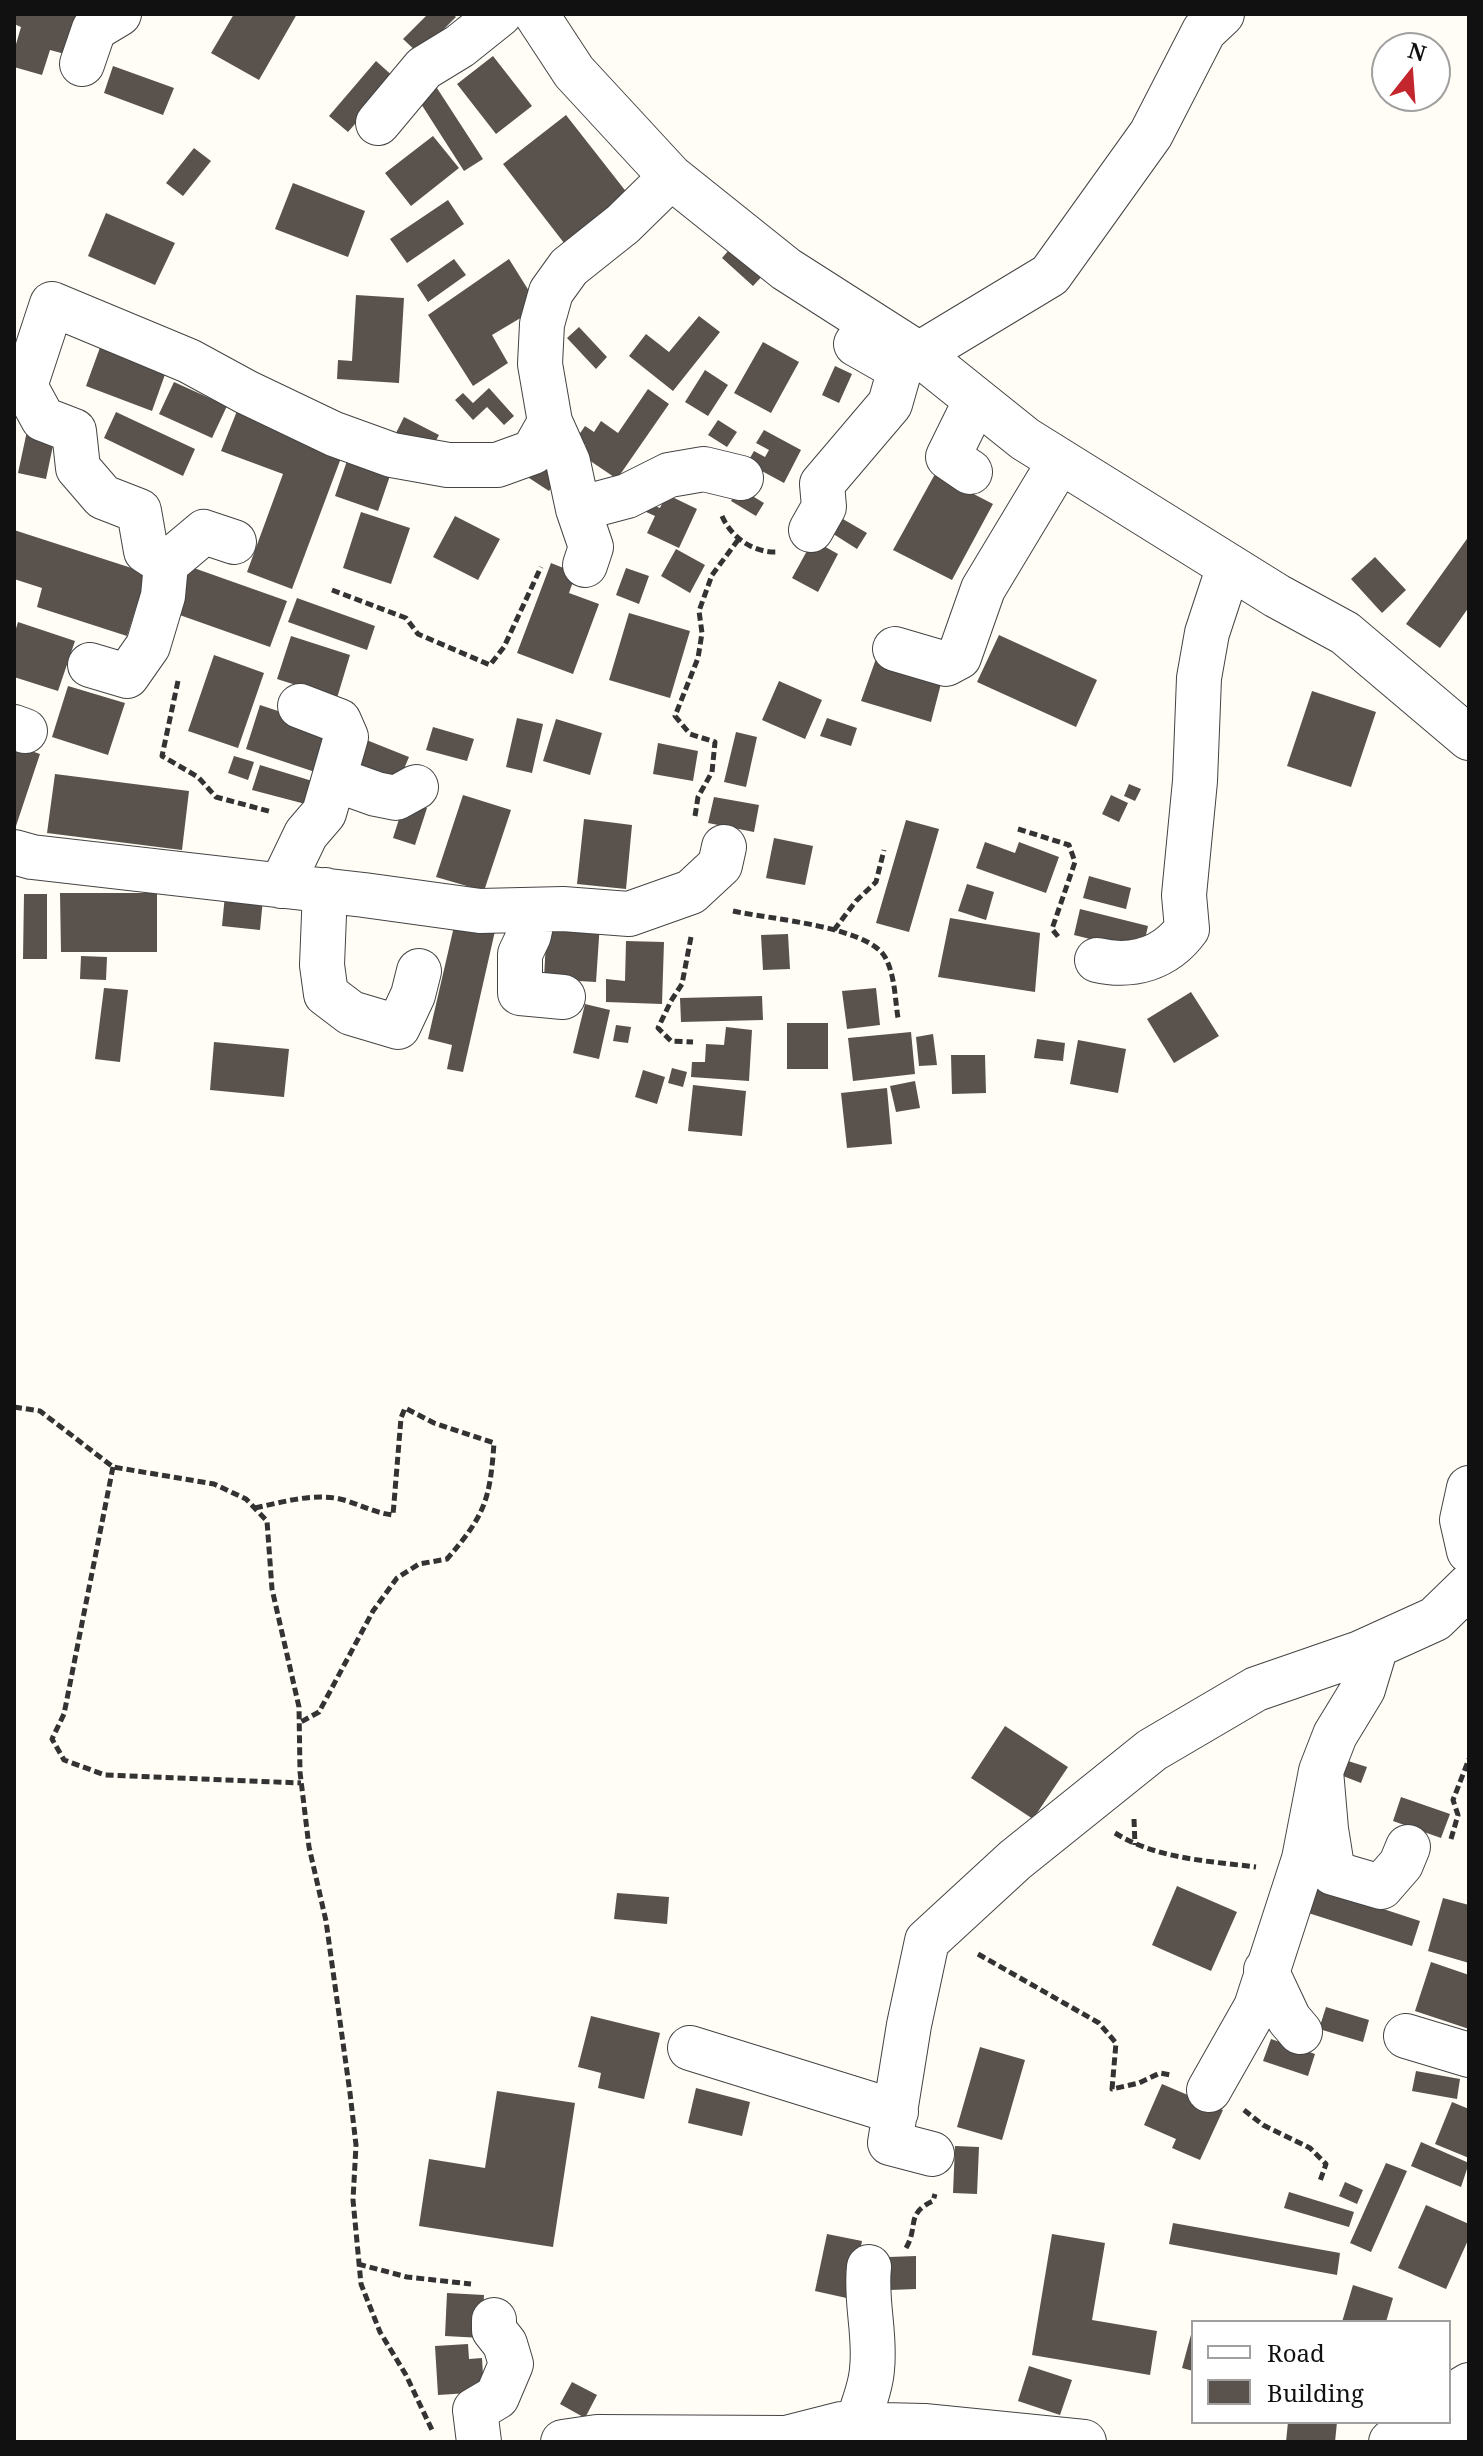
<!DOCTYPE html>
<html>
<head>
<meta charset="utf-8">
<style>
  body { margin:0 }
  #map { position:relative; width:1483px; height:2456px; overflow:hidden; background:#fffdf5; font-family:"Noto Serif",serif }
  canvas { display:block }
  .frame { position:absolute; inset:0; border:16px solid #111; pointer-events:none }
  .legend { position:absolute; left:1191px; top:2320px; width:260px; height:104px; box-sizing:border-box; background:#fff; border:2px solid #a0a0a0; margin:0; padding:10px 14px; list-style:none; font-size:24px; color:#111 }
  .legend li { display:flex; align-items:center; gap:16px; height:40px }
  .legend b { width:40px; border:2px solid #a0a0a0 }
  .north { position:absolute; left:1371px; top:32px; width:80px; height:80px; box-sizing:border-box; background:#fff; border:2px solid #a0a0a0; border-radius:50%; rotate:17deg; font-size:22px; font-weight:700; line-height:32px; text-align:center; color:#111 }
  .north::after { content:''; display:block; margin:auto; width:28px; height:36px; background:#c4262e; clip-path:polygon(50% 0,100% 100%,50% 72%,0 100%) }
</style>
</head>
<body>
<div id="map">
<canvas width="1483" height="2456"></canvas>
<div class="frame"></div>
<ul class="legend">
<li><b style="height:10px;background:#fff"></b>Road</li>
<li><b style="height:22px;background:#5a524d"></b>Building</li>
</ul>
<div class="north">N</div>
</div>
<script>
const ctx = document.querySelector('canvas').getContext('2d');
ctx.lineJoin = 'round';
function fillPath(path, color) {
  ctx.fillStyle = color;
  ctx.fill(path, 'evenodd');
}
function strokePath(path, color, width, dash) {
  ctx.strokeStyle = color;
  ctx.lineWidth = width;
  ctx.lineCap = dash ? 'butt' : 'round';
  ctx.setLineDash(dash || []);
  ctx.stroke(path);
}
const building = new Path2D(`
  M14,14H77L65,54L50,50L42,75L14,67V51L21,27L14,24Z
  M234,14H297L259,80L211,53Z
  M428,14H453L456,17L419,54L403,39Z
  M493,56L532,106L496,134L457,84Z
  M376,61L395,78L348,132L329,116Z
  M113,66L174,88L163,115L104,93Z
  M435,85L483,159L464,171L416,96Z
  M566,115L635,203L564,243L503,164Z
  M433,136L459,168L411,206L385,173Z
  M194,148L211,161L183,196L166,183Z
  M293,183L365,211L348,257L275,229Z
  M448,200L464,224L407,263L390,239Z
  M106,213L175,243L155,285L88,256Z
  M734,244L766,272L753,286L722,258Z
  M454,259L466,275L428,302L417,285Z
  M509,259L539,307L492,335L508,363L473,386L428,315Z
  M356,295L404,298L399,383L337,379L338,360L352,361Z
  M699,316L720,332L673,391L629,356L646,334L669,352Z
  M579,327L607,357L596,369L567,338Z
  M102,342L168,366L152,411L86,386Z
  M763,342L799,362L771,413L734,393Z
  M835,366L852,374L839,403L822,395Z
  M705,370L728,385L708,416L685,402Z
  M174,382L227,406L212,438L159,414Z
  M489,388L514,416L504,425L487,407L473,420L455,400L463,393L473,403Z
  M648,389L669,404L617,479L580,454L586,445L576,439L585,426L594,432L601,421L618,433Z
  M237,411L344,450L292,589L247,572L283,474L221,451Z
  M116,412L195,449L183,476L104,438Z
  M404,417L439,435L428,455L394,437Z
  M718,420L737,432L727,447L708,435Z
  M764,430L801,450L784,483L747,463L754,451L765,457L769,450L756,443Z
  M27,431L55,436L46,479L18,473Z
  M349,455L392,470L378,511L335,496Z
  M540,456L563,471L549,491L526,476Z
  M935,474L993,504L952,580L893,550Z
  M739,488L764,503L756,516L731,501Z
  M666,494L697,509L679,548L647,533L655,516L644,511L648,503L660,508Z
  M361,512L410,528L391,584L343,568Z
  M836,515L867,533L857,549L827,530Z
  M455,516L500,539L478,580L433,557Z
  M14,530L147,573L127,636L37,607L42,588L14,579Z
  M1469,536V607L1440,648L1406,624Z
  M813,540L838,554L818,592L792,578Z
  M676,549L705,565L690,593L661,576Z
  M1375,557L1406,590L1382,613L1351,579Z
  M551,563L576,573L569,593L599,604L573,674L517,653Z
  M191,567L287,601L270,647L174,613Z
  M626,568L649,576L639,604L616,595Z
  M297,598L375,626L367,650L288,622Z
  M629,613L690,631L670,698L609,680Z
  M18,622L75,641L58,691L14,677V635Z
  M999,635L1097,680L1076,727L977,682Z
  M291,636L350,655L337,698L277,679Z
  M214,655L264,673L238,748L188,731Z
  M877,656L943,676L931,722L861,701Z
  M779,681L822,700L805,739L762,720Z
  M68,686L125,703L108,755L52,737Z
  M1312,691L1376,712L1351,787L1287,766Z
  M260,705L329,728L315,772L246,749Z
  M517,718L543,724L532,773L506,767Z
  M827,718L857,728L851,746L820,736Z
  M556,719L602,733L590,775L543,761Z
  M433,727L474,739L467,761L426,750Z
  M736,732L757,737L746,787L724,782Z
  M364,739L409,757L398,783L354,766Z
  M658,743L698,751L693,781L653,774Z
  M14,745L40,754L15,829H14Z
  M234,756L254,762L248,780L228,773Z
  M260,765L322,784L313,806L252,790Z
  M55,774L189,791L182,850L47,833Z
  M1129,784L1141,789L1135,801L1124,796Z
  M463,795L511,810L484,891L436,877Z
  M1111,795L1128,803L1119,822L1102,814Z
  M714,797L759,805L754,832L708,823Z
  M405,800L427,808L415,845L393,838Z
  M584,819L632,825L626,889L577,884Z
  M906,820L939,829L909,932L876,923Z
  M774,838L813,846L805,885L766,878Z
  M985,842L1015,853L1019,842L1059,857L1046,893L976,868Z
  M1089,876L1131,888L1126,909L1083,898Z
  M967,884L994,892L986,920L958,911Z
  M60,893H157V952H61Z
  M24,894H47V959H23Z
  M225,895L263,899L260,930L222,926Z
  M1080,909L1148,926L1142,952L1074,935Z
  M950,918L1040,933L1035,992L938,977Z
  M547,920L600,923L596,982L544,979Z
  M455,922L495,931L463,1072L447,1069L452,1045L428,1039Z
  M788,934L790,969L763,970L761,935Z
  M626,941L664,942L662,1004L606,1002V979L625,981Z
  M81,956L107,957L106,980L80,979Z
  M104,988L128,990L120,1062L95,1059Z
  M876,988L880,1025L847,1029L842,991Z
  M1191,992L1219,1036L1174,1063L1147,1019Z
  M762,996L763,1020L681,1022L680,998Z
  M585,1004L610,1010L599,1059L573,1053Z
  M787,1023H828V1069H787Z
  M616,1025L631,1027L628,1043L613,1041Z
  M726,1027L752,1030L749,1081L691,1077L692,1062H705L706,1044L724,1045Z
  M911,1032L915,1074L853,1081L848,1038Z
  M933,1034L937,1065L919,1066L916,1037Z
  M1037,1039L1065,1043L1063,1061L1034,1058Z
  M1078,1040L1126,1049L1118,1093L1070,1084Z
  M214,1042L289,1049L284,1097L210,1090Z
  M951,1055H985L986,1093L952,1094Z
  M672,1068L687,1072L683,1087L668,1083Z
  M643,1070L665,1077L657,1104L635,1097Z
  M915,1081L920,1108L896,1112L890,1086Z
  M693,1085L746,1091L742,1136L688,1131Z
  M887,1088L892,1144L847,1148L841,1093Z
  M1005,1726L1068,1767L1033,1819L971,1778Z
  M1348,1761L1367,1767L1361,1783L1343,1776Z
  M1401,1797L1450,1814L1441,1838L1393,1821Z
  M1310,1885L1420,1921L1412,1946L1302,1911Z
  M1177,1886L1237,1912L1211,1971L1152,1945Z
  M617,1893L669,1897L667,1924L614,1919Z
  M1443,1898L1469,1905V1963L1428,1951Z
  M1431,1962L1469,1975V2029L1415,2011Z
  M1326,2007L1369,2020L1363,2042L1319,2029Z
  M591,2016L660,2033L644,2099L598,2088L601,2073L578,2067Z
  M1271,2039L1315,2054L1308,2076L1263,2061Z
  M980,2047L1025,2060L1002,2140L957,2127Z
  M1416,2071L1460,2079L1457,2099L1412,2091Z
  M1162,2084L1223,2110L1200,2160L1172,2148L1176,2139L1144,2125Z
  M696,2088L750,2102L742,2136L688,2123Z
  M497,2091L575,2103L553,2247L419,2226L429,2159L485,2168Z
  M1452,2102L1469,2109V2158L1435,2144Z
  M1421,2142L1469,2163L1461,2187L1411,2166Z
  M955,2146L979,2147L977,2194L953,2193Z
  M1386,2163L1407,2171L1371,2252L1350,2243Z
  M1345,2182L1363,2190L1357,2204L1339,2196Z
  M1289,2192L1354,2212L1349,2227L1284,2208Z
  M1426,2205L1469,2224V2238L1446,2289L1398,2268Z
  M1173,2223L1340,2253L1337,2275L1169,2244Z
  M827,2234L862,2241L851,2299L815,2291Z
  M1052,2234L1105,2243L1092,2320L1157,2331L1150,2375L1032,2355Z
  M916,2256V2289L890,2290L889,2257Z
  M1353,2285L1393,2298L1386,2322H1342Z
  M447,2293L484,2295L482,2338L445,2336Z
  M1192,2331H1193V2371L1182,2368Z
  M468,2344L469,2359L482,2358L484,2392L438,2395L435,2346Z
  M1029,2366L1072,2380L1060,2415L1018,2401Z
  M572,2382L597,2395L585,2418L560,2404Z
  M1288,2422H1337L1335,2442H1286Z`);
const path = new Path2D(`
  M722,516C731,537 753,553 777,552
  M332,590L406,618L418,634L490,665L504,647L541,567
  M178,681L162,756L198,777L216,797L272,812
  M695,816L698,797L712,772L715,742L690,734L675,716L698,658L702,633L699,611L712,575L738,540
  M1018,829L1069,845L1075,862L1052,929L1060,939
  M733,911C768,919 867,926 885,957C895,975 895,999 898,1018
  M834,930L856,901L876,882L884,850
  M691,937L682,984L671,1001L658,1028L671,1041L693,1042
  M14,1407L40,1411L113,1467L214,1484L246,1499L267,1521L272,1589L299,1707L300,1772L309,1847L326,1921L350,2093L356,2145L353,2200L361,2284L380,2332L406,2375L432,2430
  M113,1467L64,1714L52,1739L64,1760L105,1775L301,1783
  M255,1508C283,1502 316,1492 344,1500C361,1505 375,1513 393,1515L401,1418L405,1408L434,1423L494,1443C490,1500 485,1515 447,1559L419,1564L397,1578L373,1611L319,1712L299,1723
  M1134,1819L1135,1845
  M1115,1833C1157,1859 1208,1861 1256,1867
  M1451,1839L1458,1815L1453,1800L1469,1759
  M978,1954L1099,2023L1116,2043L1112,2089L1139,2083L1160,2073L1171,2075
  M1244,2110L1263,2125L1310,2148L1326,2164L1320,2181
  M906,2248C919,2226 905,2214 933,2201L935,2194
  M358,2264L407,2277L471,2284`);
const minor = new Path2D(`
  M536,14L574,72L671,177L786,269L919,354L1025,439L1277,596L1345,633L1469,738
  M82,64L94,29L119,14
  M378,123L424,68L460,46L500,14
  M919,354L1050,275L1151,134L1204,31L1222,14
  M970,472L948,457L976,400
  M578,509L627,496L669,475L704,469L741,478
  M811,530L824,507L822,484L890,404L900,369L856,344
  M166,564L204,532L234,542
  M585,565L591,547L578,509L568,462L550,422L540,364L542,324L551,292L569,267L623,224L671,177
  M895,649L946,664L959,657L983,589L1060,461
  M90,665L127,676L148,646L163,596L166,564L146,551L139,511L103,497L78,468L74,431L43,419L25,386L52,304L189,361L246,392L334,434L392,455L448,465H497L533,452L550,422
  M14,727L25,731
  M334,779L376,794L396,798L416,787
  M14,852L32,857L364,895L480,911L563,909L629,914L691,892L720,865L724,847
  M281,886L306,834L324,813L346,737L339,721L300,706
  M325,890L322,965L326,994L351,1013L398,1027L413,995L419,971
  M534,910L529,935L520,954V993L563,997
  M1097,960C1132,968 1165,959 1187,929L1184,895L1195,781L1199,678L1207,633L1229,566
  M1469,1488L1462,1520L1469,1551
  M1376,1646L1363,1689L1335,1735L1321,1771L1326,1829L1333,1873L1381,1887L1401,1864L1408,1847
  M1266,1970L1289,2019L1300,2032
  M1406,2036L1469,2055
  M690,2048L896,2112
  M1209,2090L1256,2007L1304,1859L1321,1771
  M932,2154L890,2143L909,2025L927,1941L1015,1860L1152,1750L1256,1689L1360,1653L1435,1619L1469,1586
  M1449,2397L1469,2385
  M857,2425C862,2407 871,2388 872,2369C876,2335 865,2300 869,2267
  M479,2442L475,2410L497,2397L511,2364L505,2344L494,2330V2320
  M563,2442L597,2437L786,2438L841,2424L924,2426L1084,2442
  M1391,2442L1414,2422
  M1445,2442L1448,2422`);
fillPath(building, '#5a524d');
strokePath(minor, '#444', 46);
strokePath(path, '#333', 5, [8, 4]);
strokePath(minor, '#fff', 44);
</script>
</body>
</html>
